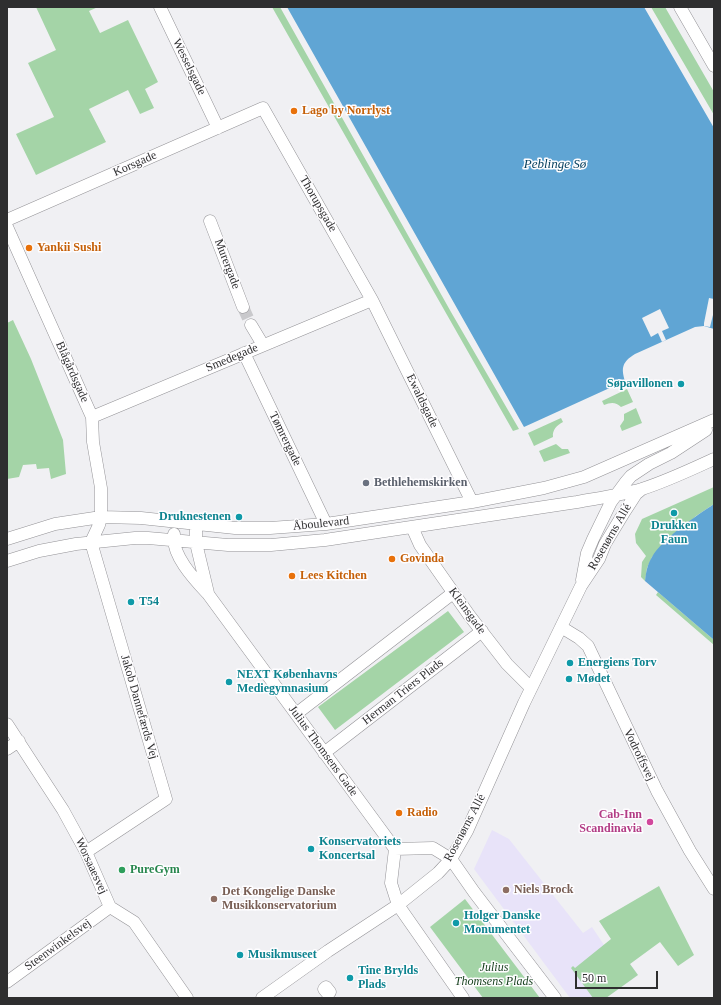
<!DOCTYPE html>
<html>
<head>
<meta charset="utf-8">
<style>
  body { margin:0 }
  #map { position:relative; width:721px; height:1005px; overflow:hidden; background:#f0f0f3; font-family:Georgia,serif }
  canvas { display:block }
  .frame { position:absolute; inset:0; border:8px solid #2e2e2f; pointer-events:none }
  .scale { position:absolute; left:575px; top:971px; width:83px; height:18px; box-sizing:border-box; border:2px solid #2e2e2f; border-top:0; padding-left:5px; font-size:12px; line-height:14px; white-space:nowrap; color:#2e2e2f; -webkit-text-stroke:3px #fefdff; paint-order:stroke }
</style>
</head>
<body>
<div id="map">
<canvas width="721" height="1005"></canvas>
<div class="frame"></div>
<div class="scale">50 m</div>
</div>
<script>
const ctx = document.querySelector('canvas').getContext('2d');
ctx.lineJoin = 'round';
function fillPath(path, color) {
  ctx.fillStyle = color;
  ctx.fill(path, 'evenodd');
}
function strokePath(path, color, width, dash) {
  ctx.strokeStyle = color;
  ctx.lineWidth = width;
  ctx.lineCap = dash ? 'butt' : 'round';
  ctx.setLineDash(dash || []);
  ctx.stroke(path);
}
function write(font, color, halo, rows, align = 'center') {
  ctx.font = font + ' Georgia,serif';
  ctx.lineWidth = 3;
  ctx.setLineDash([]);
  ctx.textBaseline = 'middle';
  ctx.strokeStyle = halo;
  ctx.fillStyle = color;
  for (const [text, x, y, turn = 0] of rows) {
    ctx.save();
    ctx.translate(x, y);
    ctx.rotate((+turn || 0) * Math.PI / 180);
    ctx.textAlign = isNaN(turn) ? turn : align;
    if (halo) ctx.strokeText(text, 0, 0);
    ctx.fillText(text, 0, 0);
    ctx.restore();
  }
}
const education = new Path2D(`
  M492,830L509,839L583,933L592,927L604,945L612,939L638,975L606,998H570L474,869Z`);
const green = new Path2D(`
  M36,7H98L89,11L100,33L128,20L158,82L145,89L154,108L140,114L128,90L89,109L106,142L36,175L16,134L54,117L28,63L56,50Z
  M272,7H280L451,312L519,429L513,431Z
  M651,7H665L714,92V115Z
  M13,320L31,359L63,440L66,474L51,479L49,468L37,469L36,464L23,465L19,477L7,479V323Z
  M627,389L633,402L621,407C616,402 611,402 604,405L602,401Z
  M636,408L642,423L622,431L620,426L624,420V414Z
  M561,418L563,422C557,425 552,430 553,437L534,446L528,433Z
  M556,444L562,449H568L570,453L544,462L539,451Z
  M714,487V504L696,516L652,557L647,568L645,581L641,577L642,562L646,556L636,543L635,534L642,519Z
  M658,592L714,640V645L656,595Z
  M448,611L464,632L335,730L318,707Z
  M659,886L694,955L678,966L660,942L630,964L638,975L606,998H593L571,968L573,966L575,968L611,939L599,921Z
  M465,899L540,998H483L430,927Z`);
const water = new Path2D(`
  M287,7H644L714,128V329L704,326L695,327L635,354C622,362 621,368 625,381L524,427Z
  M714,504V640L645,581C646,573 647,565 652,557C662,539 696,516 714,504Z`);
const pier = new Path2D(`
  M709,298L714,299V311L710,327L704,326V323Z
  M660,309L669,328L662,331L666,340L662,342L658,333L651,337L642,318Z`);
const minorTunnel = new Path2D(`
  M243,307L251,325`);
const minor = new Path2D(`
  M160,7L218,128
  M680,7L714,66
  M7,220L263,108L372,300L472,502
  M210,221L243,307
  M7,227L92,417L93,442L101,488V517L99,525L91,542L166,799L86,852
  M251,325L263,345
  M244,353L326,524
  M92,417L372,300
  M196,525V543L208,593
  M412,527L420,545L469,615L507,664L531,688
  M174,534C171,555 195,580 208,594L395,849L391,883L398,905L463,998
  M7,539L55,524L101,517L141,518L235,528H270L326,524L472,502L544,488L584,477L714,420
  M7,561L39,551L76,544L135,538H148L228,545H271L325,540L577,502C599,498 621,495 642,489C667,481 690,470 714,459
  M582,580L587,553L593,539L611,502L625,483L631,476L649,464L671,453L706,430
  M561,627L579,638L588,646L657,791L690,851L714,889
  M296,714L453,593
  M7,724L63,810L86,852L110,907L134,922L187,998
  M7,749L19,741
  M324,753L482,631
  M395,849L433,848L451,859L474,892L555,998
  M7,982L110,907
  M326,987L330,992L328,994L324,989Z
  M262,998L328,951L398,905L438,873L451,859L467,831L524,703L581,586L599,559L605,544L625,511L636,494L642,489`);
const markers = [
  [294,111,4,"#e8710a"],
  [29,248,4,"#e8710a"],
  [681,384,4,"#0f9aa8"],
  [366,483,4,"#6b7280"],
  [674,513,4,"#0f9aa8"],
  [239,517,4,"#0f9aa8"],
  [392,559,4,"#e8710a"],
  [292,576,4,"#e8710a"],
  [131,602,4,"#0f9aa8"],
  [570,663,4,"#0f9aa8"],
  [569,679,4,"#0f9aa8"],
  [229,682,4,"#0f9aa8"],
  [399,813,4,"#e8710a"],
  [650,822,4,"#d1479c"],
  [311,849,4,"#0f9aa8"],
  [122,870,4,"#2e9e5b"],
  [506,890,4,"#8d6e63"],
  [214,899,4,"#8d6e63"],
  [456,923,4,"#0f9aa8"],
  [240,955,4,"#0f9aa8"],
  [350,978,4,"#0f9aa8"]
];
const streetNames = [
  ["Wesselsgade",189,67,64],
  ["Korsgade",135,164,-24],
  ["Thorupsgade",318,204,60],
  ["Murergade",227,264,69],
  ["Smedegade",232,358,-23],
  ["Blågårdsgade",72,372,66],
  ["Ewaldsgade",422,401,64],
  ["Tømrergade",285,439,64],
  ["Åboulevard",321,524,-6],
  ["Rosenørns Allé",610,537,-60],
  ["Kleinsgade",467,611,54],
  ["Herman Triers Plads",403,692,-38],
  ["Jakob Dannefærds Vej",139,707,74],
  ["Julius Thomsens Gade",323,751,54],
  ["Vodroffsvej",639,755,64],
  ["Rosenørns Allé",465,828,-62],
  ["Worsaaesvej",91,866,65],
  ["Steenwinkelsvej",58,945,-36]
];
const foodNames = [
  ["Lago by Norrlyst",302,111],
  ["Yankii Sushi",37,248],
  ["Govinda",400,559],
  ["Lees Kitchen",300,576],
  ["Radio",407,813]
];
const cultureNames = [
  ["Søpavillonen",673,384,"right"],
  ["Druknestenen",231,517,"right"],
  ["Drukken",674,526,"center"],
  ["Faun",674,540,"center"],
  ["T54",139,602],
  ["Energiens Torv",578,663],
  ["NEXT Københavns",237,675],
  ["Mediegymnasium",237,689],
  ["Mødet",577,679],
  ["Konservatoriets",319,842],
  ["Koncertsal",319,856],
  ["Holger Danske",464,916],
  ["Monumentet",464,930],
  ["Musikmuseet",248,955],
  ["Tine Brylds",358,971],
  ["Plads",358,985]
];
const worshipNames = [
  ["Bethlehemskirken",374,483]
];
const hotelNames = [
  ["Cab-Inn",642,815],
  ["Scandinavia",642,829]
];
const leisureNames = [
  ["PureGym",130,870]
];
const educationNames = [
  ["Niels Brock",514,890],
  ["Det Kongelige Danske",222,892],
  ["Musikkonservatorium",222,906]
];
const parkNames = [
  ["Julius",494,968],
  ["Thomsens Plads",494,982]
];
const waterNames = [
  ["Peblinge Sø",555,165]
];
fillPath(education, '#e8e3f9');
fillPath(green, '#a4d4a7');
fillPath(water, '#60a5d4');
fillPath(pier, '#f0f0f3');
strokePath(minorTunnel, '#c9c9cc', 12, [12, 6]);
strokePath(minor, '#939296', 13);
strokePath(minor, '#fff', 12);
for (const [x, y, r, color] of markers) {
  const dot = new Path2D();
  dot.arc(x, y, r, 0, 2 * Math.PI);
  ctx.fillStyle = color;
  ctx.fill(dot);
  strokePath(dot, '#fefdff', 1.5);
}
write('12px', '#2e2e2f', '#fefdff', streetNames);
write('bold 12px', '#c56008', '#fefdff', foodNames, 'left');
write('bold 12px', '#0d838f', '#fefdff', cultureNames, 'left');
write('bold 12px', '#5b616d', '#fefdff', worshipNames, 'left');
write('bold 12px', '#b23c85', '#fefdff', hotelNames, 'right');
write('bold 12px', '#27864d', '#fefdff', leisureNames, 'left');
write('bold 12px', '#785e54', '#fefdff', educationNames, 'left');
write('italic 12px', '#143e1b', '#fefdff', parkNames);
write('italic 13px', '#06405f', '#fefdff', waterNames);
</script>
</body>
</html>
